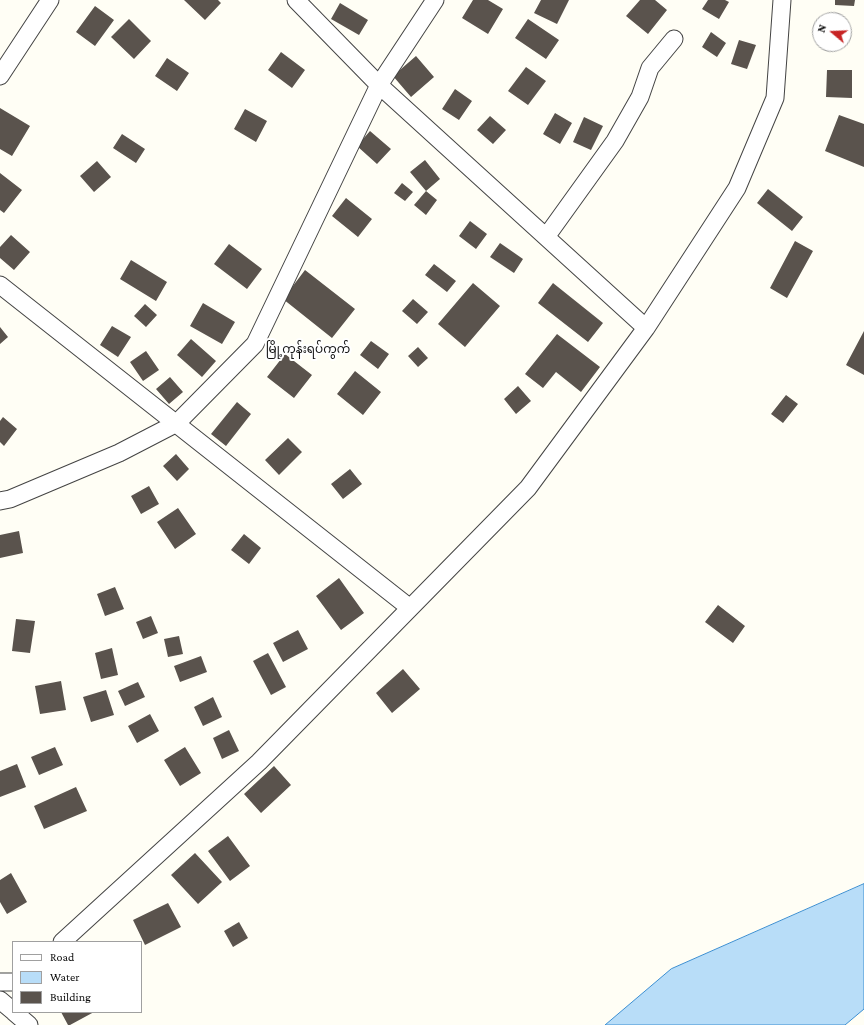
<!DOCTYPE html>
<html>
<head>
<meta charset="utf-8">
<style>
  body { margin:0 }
  #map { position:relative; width:864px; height:1025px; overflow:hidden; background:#fffef5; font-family:"Crimson Pro",serif }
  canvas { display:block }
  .legend { position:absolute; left:12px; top:941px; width:130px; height:72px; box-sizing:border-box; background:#fff; border:1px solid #a0a0a0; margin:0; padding:5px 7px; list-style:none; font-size:12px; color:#111 }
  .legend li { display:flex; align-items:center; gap:8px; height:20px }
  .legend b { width:20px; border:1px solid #a0a0a0 }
  .north { position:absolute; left:812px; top:12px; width:40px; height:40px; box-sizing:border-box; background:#fff; border:1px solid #a0a0a0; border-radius:50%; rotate:289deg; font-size:11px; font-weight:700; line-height:16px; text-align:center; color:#111 }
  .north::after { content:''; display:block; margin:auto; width:14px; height:18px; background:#c72323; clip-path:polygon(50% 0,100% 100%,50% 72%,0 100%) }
</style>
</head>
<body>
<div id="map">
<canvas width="864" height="1025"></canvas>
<ul class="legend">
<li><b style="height:5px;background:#fff"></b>Road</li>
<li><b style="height:11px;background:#b8ddf8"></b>Water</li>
<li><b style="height:11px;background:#5a534d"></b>Building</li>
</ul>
<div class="north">N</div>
</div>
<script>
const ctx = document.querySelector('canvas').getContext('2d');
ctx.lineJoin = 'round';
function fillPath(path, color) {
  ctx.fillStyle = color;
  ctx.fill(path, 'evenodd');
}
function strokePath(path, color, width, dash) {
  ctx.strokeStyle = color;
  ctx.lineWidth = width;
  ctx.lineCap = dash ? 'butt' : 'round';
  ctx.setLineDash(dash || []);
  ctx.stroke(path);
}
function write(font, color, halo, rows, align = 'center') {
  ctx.font = font + ' "Crimson Pro","Noto Sans Myanmar",serif';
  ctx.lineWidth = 4;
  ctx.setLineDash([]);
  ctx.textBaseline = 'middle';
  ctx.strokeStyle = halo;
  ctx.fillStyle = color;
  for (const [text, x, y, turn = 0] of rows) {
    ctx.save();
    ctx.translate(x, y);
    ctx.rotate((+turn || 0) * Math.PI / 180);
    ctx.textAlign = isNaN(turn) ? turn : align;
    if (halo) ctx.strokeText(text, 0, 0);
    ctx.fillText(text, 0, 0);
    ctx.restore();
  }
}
const water = new Path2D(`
  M864,884V1009L845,1025H605L671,969Z`);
const building = new Path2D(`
  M184,0H218L221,3L205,20Z
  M473,0H488L503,9L488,34L462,18Z
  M541,0H569L557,24L534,13Z
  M640,0H655L667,10L648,34L626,16Z
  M708,0H725L729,2L719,19L702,9Z
  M835,0H855L854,6L835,5Z
  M340,3L368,20L359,35L331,19Z
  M95,6L114,20L95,46L76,32Z
  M129,19L151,41L134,59L111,37Z
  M528,19L559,40L546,59L515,38Z
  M711,32L726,43L717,57L702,47Z
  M739,40L756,45L747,69L731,64Z
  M281,52L305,70L292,88L268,70Z
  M416,56L434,77L411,97L393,76Z
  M167,58L189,73L177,91L155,76Z
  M526,67L546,81L528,105L508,91Z
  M827,70H852V98L826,97Z
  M455,89L472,101L459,120L442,109Z
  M0,108L30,126L12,156L0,149Z
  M245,109L267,121L256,142L234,129Z
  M555,113L572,123L560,144L543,134Z
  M839,115L864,124V167L825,151Z
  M490,116L506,130L493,144L477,130Z
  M584,117L603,126L591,150L573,142Z
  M370,131L391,149L377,164L357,146Z
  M122,134L145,149L136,163L113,148Z
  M425,160L440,179L426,191L410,172Z
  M97,161L111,177L94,192L80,176Z
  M0,173L22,190L4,213L0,210Z
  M402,183L413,192L405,201L394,193Z
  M768,189L803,217L792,231L757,203Z
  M426,191L437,200L426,215L414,205Z
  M346,198L372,219L358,237L332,216Z
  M470,221L487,234L476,249L459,236Z
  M11,235L30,252L14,270L0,258V247Z
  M795,241L813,251L787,298L770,288Z
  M500,243L523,259L514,273L490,257Z
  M229,244L262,269L247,289L214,264Z
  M131,260L167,282L156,301L120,279Z
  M434,264L456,281L447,292L425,275Z
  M305,270L355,309L332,338L283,299Z
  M473,283L500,306L465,347L438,324Z
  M553,283L603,323L588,342L538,303Z
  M413,299L428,312L417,324L402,311Z
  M203,303L235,322L222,344L190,326Z
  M145,304L157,315L146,327L134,316Z
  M112,326L131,337L118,357L100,345Z
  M0,327L8,337L0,344Z
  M864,331V375L846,365Z
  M557,334L600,367L581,392L556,372L543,388L525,374Z
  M191,339L216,361L202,377L177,355Z
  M371,341L389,354L378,369L360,355Z
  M418,347L428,358L418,367L408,356Z
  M146,351L159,370L143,381L130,362Z
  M285,354L312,375L294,398L267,377Z
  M355,371L381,392L363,415L337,394Z
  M170,377L183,392L169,404L156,389Z
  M518,386L531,401L516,414L504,399Z
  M786,395L798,404L783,423L771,414Z
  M237,402L251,414L226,446L211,434Z
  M3,417L17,429L4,446L0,442V421Z
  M288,438L302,452L279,475L265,460Z
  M176,454L189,469L177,481L163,466Z
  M350,469L362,484L343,499L331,484Z
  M149,486L159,504L141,514L131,496Z
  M178,508L196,534L175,549L157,522Z
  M19,531L23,553L0,558V535Z
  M244,534L261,548L249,564L231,550Z
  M339,578L364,613L341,630L316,596Z
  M115,587L124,609L105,616L97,594Z
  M718,605L745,626L733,643L705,622Z
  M151,616L158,633L143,639L136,622Z
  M16,619L35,621L30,653L12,651Z
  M298,630L308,649L283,662L273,643Z
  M179,636L183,654L168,657L164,639Z
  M112,648L118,675L101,679L95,653Z
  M268,653L286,687L271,695L253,661Z
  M201,656L207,672L180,682L174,666Z
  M403,669L420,689L392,713L376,693Z
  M61,681L66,710L40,714L35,686Z
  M138,682L145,697L125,706L118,691Z
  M106,690L114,715L91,722L83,697Z
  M213,697L222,717L203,726L194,707Z
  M150,714L159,731L137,743L128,726Z
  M229,730L239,751L222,759L213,738Z
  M55,747L63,765L39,775L31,757Z
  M185,747L201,773L180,786L164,760Z
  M17,764L26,787L0,797V771Z
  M274,766L291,785L261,813L244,794Z
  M76,787L87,811L44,829L34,806Z
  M228,836L250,866L230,881L208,851Z
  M195,853L222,882L198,904L171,875Z
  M11,873L27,902L7,914L0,902V880Z
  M168,903L181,927L145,945L133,920Z
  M239,922L248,938L233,947L224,931Z
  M61,1012H94L70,1025H68Z`);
const street = new Path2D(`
  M296,0L379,85L646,328
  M0,76L50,0
  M546,237L615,141L640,97L650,68L674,39
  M0,285L410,608
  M0,501L10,499L119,453L177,423L255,344L379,85L435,0
  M62,942L259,762L528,488L646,328L737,188L775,98L782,0
  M0,982H13
  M0,1000L13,1011
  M14,1012L29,1025`);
const quarterNames = [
  ["မြို့ကုန်းရပ်ကွက်",308,349]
];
fillPath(water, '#b8ddf8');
strokePath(water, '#3c8fd2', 1);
fillPath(building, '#5a534d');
strokePath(street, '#444', 19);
strokePath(street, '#fff', 17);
write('12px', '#111', '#fff', quarterNames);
</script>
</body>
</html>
